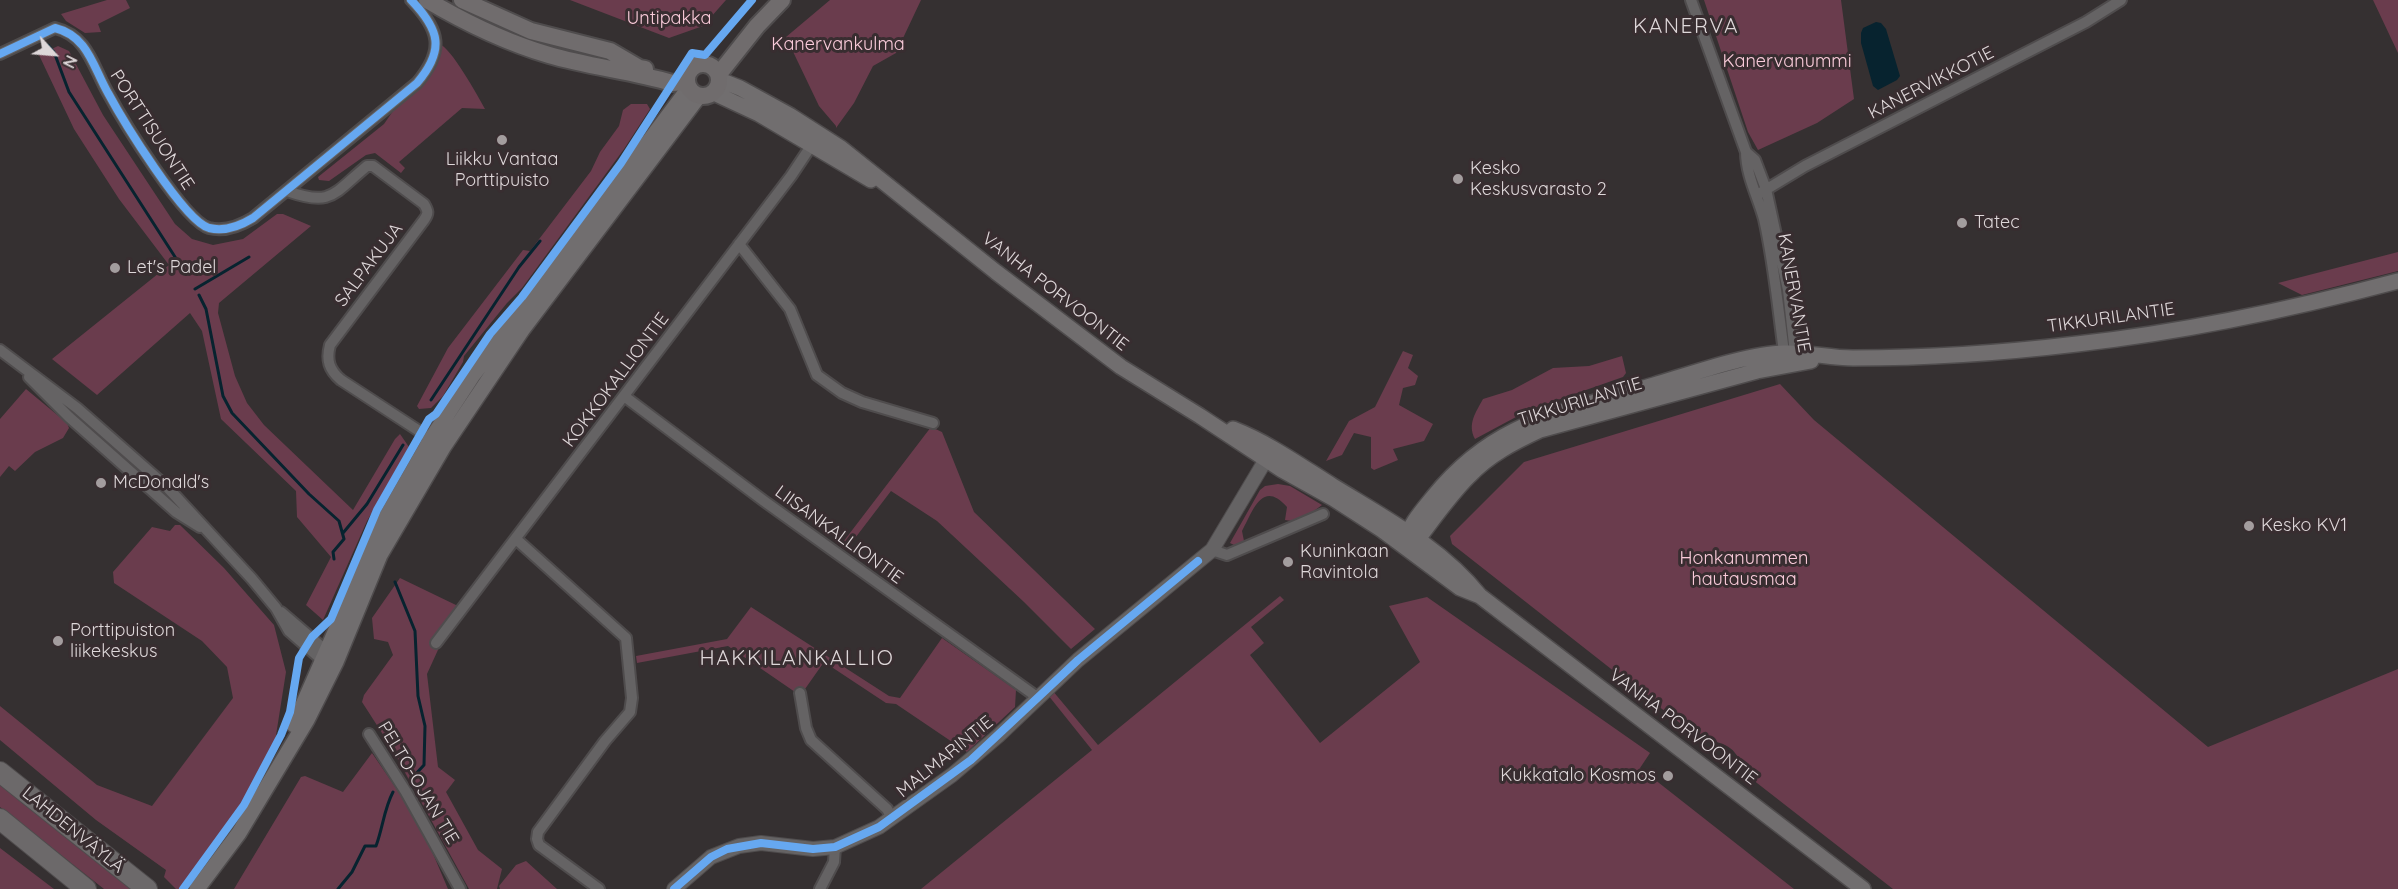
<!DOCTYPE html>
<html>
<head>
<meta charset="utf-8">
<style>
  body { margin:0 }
  #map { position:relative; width:2398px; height:889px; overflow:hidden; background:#353031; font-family:Quicksand,sans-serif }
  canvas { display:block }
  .north { position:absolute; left:24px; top:24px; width:60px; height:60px; -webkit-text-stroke:4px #382d30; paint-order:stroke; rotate:116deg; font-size:16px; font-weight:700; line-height:24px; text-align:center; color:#ded7d9 }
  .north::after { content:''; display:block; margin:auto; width:21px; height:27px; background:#ded7d9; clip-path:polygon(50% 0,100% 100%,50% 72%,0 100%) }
</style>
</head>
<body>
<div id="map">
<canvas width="2398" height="889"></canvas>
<div class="north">N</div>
</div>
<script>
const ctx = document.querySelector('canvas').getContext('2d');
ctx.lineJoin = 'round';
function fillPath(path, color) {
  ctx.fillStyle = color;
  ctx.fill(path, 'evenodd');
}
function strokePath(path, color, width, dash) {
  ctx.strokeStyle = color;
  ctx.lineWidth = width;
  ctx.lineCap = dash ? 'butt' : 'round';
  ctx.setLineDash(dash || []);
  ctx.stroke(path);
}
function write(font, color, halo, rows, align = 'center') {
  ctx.font = font + ' Quicksand,sans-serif';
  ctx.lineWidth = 6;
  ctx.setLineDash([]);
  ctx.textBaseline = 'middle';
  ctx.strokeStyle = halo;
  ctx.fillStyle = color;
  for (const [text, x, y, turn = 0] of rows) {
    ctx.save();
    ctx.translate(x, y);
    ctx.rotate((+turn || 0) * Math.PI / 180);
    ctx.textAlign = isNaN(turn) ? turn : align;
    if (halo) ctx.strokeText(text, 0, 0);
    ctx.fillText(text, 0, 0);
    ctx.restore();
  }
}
const green = new Path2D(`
  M107,0H126L130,8L98,24L101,32L85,33L66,21L61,14Z
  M570,0H726L703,26L669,38Z
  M830,0H921L896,53L873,66L854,103L836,128V126L819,106L786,37Z
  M1704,0H1841L1854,99L1817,123L1758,150L1748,132Z
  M2373,0H2398V53Z
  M439,44C451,47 477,95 485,109L462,108L399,162L405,168L401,173L375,153L366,155L329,181L319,180L318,177L384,124Z
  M58,46L69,51L103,115L175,224L192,239L213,245L243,239L277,214H283L311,226L219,303L218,313L235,376L247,403L264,425L353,510L395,439L400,434L409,447L367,521L323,620L306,605L331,557L297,517L296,491L221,419L202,331L190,313L97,395L52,359L169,265L119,199L74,129L39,55Z
  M631,104H647L650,109L624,149L522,288L507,303L464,356L463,362L443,396L431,408L419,409L417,406L448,348L523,250L530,251L591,171L600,152L619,126L623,110Z
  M2398,252V271L2302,295L2278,283Z
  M1403,351L1413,355L1408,368L1418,376L1415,385L1403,388L1399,405L1433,424L1424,441L1393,449L1398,460L1374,470L1371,468V437L1354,433L1342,455L1326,461L1349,421L1375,407Z
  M1622,356L1626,373L1623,377L1529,410L1475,439C1467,424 1476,412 1483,399L1512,390L1553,368L1589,366Z
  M1780,384L1814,420L2208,747L2398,669V889H1893L1748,776C1733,746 1733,745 1699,738L1452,544L1450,536L1524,462Z
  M26,389L67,423L69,428L63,438L35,452L15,471L9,466L0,477V419Z
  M931,427L942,432L974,512L1095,629L1071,649L1024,602L937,521L891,491L846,550L840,546Z
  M1278,484L1290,486L1322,505L1299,522L1285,520L1287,507C1262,479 1253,511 1242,531L1244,541L1234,545L1230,543L1260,490L1265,486Z
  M175,525H180L224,568L274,625L286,672L274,748L242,804L180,889H176L164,877L166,870L96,820L0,740V706L97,785L152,806L233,698L227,667L202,641L114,583L113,572L152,527L170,531Z
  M400,578L458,606L427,674L438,767L455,780L446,792L478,850L502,869L497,889H469L391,747L362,702L364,695L393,655L388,642L374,639L372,618Z
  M1280,596L1284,600L1251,627L1264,643L1250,655L1320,743L1420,662L1389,606L1427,597L1650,753L1640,768L1794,889H921L1092,750L1048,695L1052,690L1098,745Z
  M751,607L889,696L900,698L942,638L1016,690L1015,707L967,752L896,704L886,703L824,662L805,689L795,692L728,646L637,663L636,656L727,639Z
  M372,753L420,823L448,889H234L301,777L305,776L343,792Z
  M0,783L132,889H104L0,807Z
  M0,848L54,889H0Z
  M526,861L557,889H500L499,886L516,865Z`);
const water = new Path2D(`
  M1876,22L1881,23L1886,29L1900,76L1897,80L1878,90L1873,86L1861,43V33L1863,28Z`);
const stream = new Path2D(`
  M48,45L54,52L69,92L186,274
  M195,289L249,257
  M199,295L206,309L223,396L232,413L309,494L339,521L344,539L333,552L334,559
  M431,400L519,267L540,241
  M343,533L367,504L403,445
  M395,582L415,631L418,696L425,726L424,765L412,778
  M338,889L352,872L365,846H376C383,827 384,809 393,792`);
const minor = new Path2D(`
  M1691,0L1746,152C1746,175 1758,197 1764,219C1774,263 1778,308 1784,352L1786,357
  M0,54L55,28C88,36 93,67 108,93C122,119 184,221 209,228C225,232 240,226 253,218L417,83C445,50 440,30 411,0
  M1746,152L1755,160L1766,189L1788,290L1795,353L1792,358
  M287,191C332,207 333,194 367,166H373L424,204C428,211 429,213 424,220L330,345C326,360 329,370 341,380L436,442
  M1757,195L1805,166L2086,22L2121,0
  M739,244L790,309L817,375L842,393L862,402L933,423
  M0,350L77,408L168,488L252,579L276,608L289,631L322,660L327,661
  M29,377L69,417L176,512L200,527
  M624,396L764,501L1037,697
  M516,539L626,638L632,698L630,712L605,741L538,832L537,839L539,845L599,889
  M1212,550L1227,555L1323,514
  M281,612L330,654
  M436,643L791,176L815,140
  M800,693L806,728L811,740L887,809L892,818
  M369,734L406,792L460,889
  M820,889L834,862L835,847`);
const tertiary = new Path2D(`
  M674,889L711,857L739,846L761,843L813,849L835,847L879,827L952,775L998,736L1078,660L1212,550L1271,451`);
const secondary = new Path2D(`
  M720,80L740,88L791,116L841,148L996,272L1121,367L1200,416L1282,470L1334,499L1382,530L1460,588L1480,596
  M714,93L759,114L871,180
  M1233,429C1269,443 1301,466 1333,486C1385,518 1442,548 1480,596L1863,889
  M1409,543L1418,539C1434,518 1450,495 1469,476C1489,455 1514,442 1540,430L1757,371L1811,361
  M1404,545C1409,525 1421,512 1434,496C1497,418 1565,413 1654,385C1691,374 1747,354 1784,353C1808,352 1829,358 1853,358C1928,358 2002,353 2077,344C2185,332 2293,309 2398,281
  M294,725L384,521L431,439L473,375L689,88
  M197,889L239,833L307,720L336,662L380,555L444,446L522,330L699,96`);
const primary = new Path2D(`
  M427,0C466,23 505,42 549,55C590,67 632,71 672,83L687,82
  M462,0L531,31L610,51L639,68L645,69
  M687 80a16 16 0 1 1 32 0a16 16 0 1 1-32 0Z
  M719,74L757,26L782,0`);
const motorway = new Path2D(`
  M0,772L147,889
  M0,819L86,889`);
const cycleway = new Path2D(`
  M0,54L55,28C88,36 93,67 108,93C122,119 184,221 209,228C225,232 240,226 253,218L417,83C445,50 440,30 411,0
  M183,889L244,805L281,735L290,712L299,658L312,637L331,619L377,510L429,419L436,414L490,334L522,297L621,163L692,53L705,55L752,0
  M674,889L711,857L727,849L761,843L813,849L835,847L879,827L971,760L1078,660L1198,561`);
const markers = [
  [502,140,6,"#a39d9e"],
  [1458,179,6,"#a39d9e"],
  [1962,223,6,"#a39d9e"],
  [115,268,6,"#a39d9e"],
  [101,483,6,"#a39d9e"],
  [2249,526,6,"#a39d9e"],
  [1288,562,6,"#a39d9e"],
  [58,641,6,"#a39d9e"],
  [1668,776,6,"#a39d9e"]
];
const parkNames = [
  ["Untipakka",669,19],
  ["Kanervankulma",838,45],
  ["Kanervanummi",1787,62],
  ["Honkanummen",1744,559],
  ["hautausmaa",1744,580]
];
const streetNames = [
  ["KANERVIKKOTIE",1931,83,-27],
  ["PORTTISUONTIE",152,130,57],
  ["SALPAKUJA",369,265,-53],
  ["VANHA PORVOONTIE",1055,292,38],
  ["KANERVANTIE",1794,293,80],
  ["TIKKURILANTIE",2111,318,-8],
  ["KOKKOKALLIONTIE",616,380,-53],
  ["TIKKURILANTIE",1580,402,-17],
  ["LIISANKALLIONTIE",839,535,36],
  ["VANHA PORVOONTIE",1683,727,37],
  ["MALMARINTIE",945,757,-39],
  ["PELTO-OJAN TIE",418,783,59],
  ["LAHDENVÄYLÄ",73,830,39]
];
const poiNames = [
  ["Liikku Vantaa",502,160,"center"],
  ["Porttipuisto",502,181,"center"],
  ["Kesko",1470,169],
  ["Keskusvarasto 2",1470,190],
  ["Tatec",1974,223],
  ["Let's Padel",127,268],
  ["McDonald's",113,483],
  ["Kesko KV1",2261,526],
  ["Kuninkaan",1300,552],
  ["Ravintola",1300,573],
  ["Porttipuiston",70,631],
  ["liikekeskus",70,652],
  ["Kukkatalo Kosmos",1656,776,"right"]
];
const quarterNames = [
  ["KANERVA",1686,27],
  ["HAKKILANKALLIO",797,659]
];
fillPath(green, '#6a3c4d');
fillPath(water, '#07232f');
strokePath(stream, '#07232f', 3);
strokePath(minor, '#4f4c4d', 14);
strokePath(tertiary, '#4f4c4d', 16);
strokePath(secondary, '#4f4c4d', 18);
strokePath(primary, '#4f4c4d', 20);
strokePath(motorway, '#4f4c4d', 22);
strokePath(minor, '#656364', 10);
strokePath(tertiary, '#656364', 14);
strokePath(secondary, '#716e6f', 15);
strokePath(primary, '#706c6d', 16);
strokePath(motorway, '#6c696a', 20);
strokePath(cycleway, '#66a8f1', 8);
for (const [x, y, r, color] of markers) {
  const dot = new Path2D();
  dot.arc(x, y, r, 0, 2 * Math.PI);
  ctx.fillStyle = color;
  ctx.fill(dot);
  strokePath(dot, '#382d30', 2);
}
write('18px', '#facbda', '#382d30', parkNames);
write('18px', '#ded7d9', '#382d30', streetNames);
write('18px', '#ded7d9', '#382d30', poiNames, 'left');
ctx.letterSpacing = '1.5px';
write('21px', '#ded7d9', '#382d30', quarterNames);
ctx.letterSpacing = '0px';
</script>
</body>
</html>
